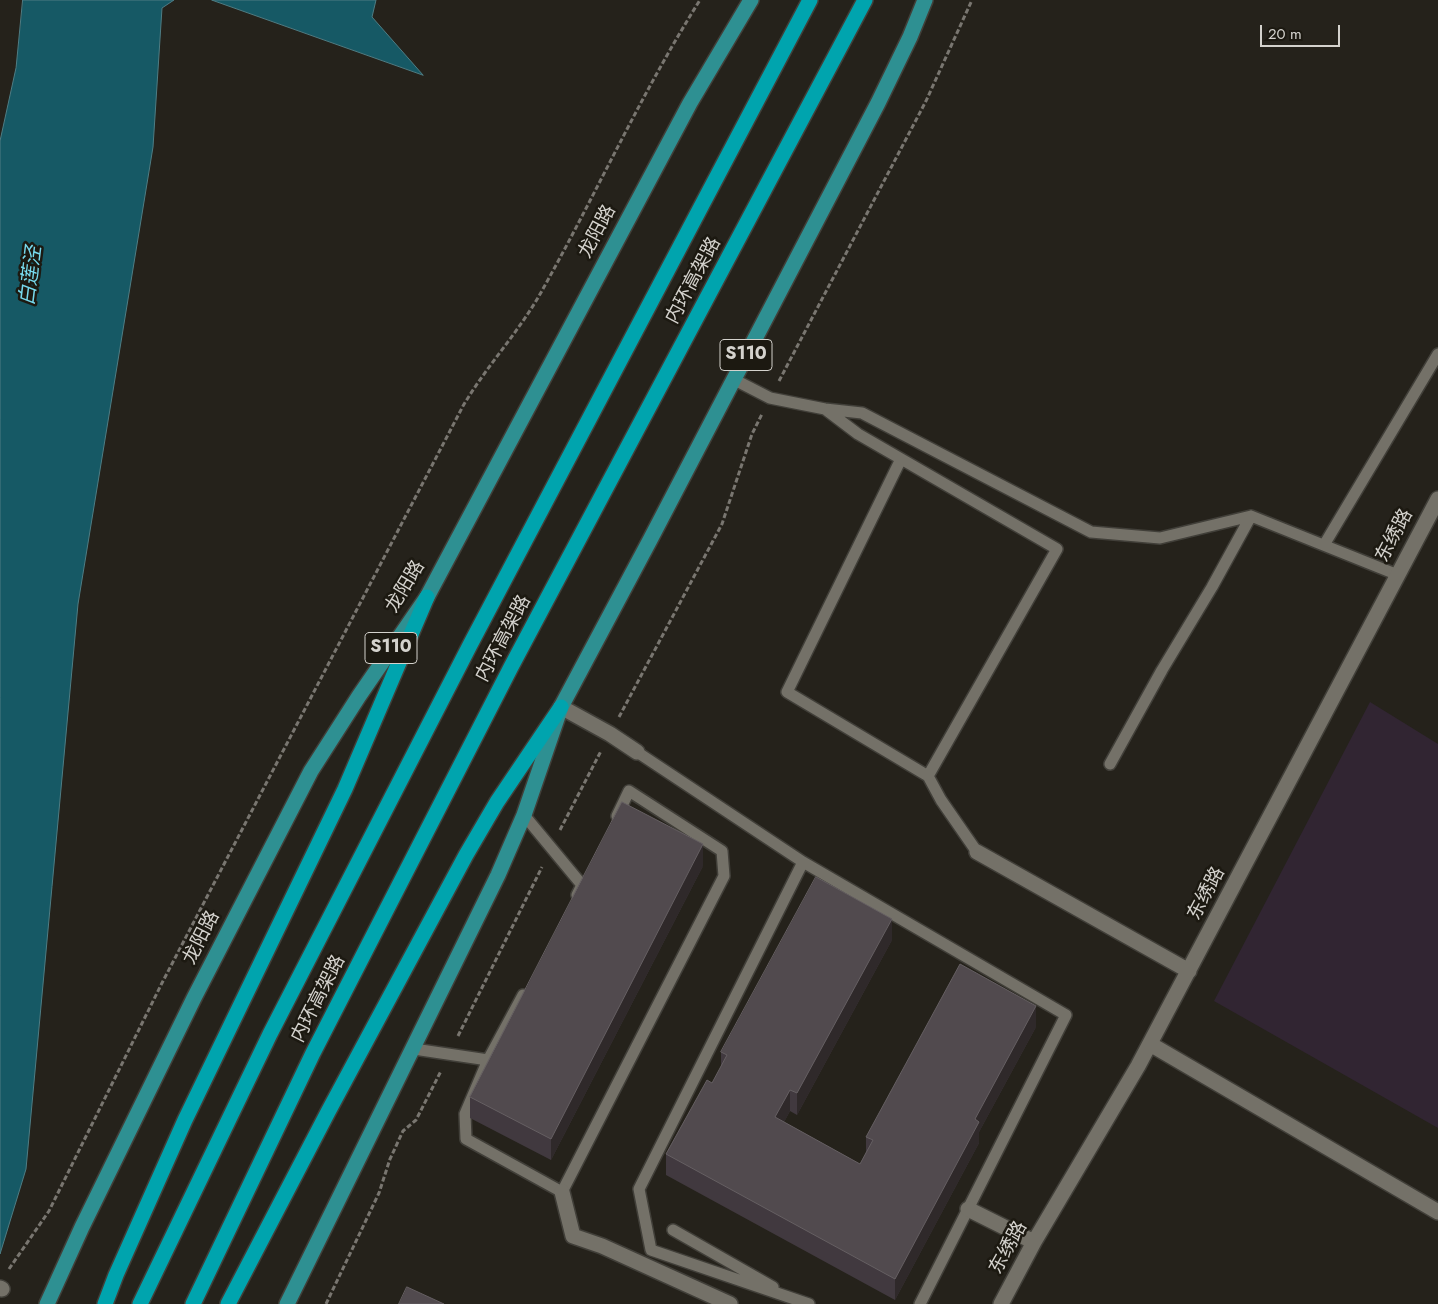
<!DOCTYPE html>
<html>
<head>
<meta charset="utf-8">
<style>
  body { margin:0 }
  #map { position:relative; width:1438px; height:1304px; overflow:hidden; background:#25221b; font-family:Jost,sans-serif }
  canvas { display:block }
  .scale { position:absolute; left:1260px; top:25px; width:80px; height:22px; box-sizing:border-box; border:2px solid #d4d2cd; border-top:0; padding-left:6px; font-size:15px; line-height:18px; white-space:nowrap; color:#d4d2cd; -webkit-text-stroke:4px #1c1911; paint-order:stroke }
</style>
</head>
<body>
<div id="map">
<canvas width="1438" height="1304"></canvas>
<div class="scale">20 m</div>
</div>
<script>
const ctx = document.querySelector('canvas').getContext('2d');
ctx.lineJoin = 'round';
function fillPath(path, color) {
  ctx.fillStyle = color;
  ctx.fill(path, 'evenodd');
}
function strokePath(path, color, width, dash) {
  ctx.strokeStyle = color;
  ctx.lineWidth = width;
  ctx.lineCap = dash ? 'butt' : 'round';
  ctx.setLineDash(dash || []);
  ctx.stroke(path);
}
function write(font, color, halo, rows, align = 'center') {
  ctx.font = font + ' Jost,"Noto Sans SC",sans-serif';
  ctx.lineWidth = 5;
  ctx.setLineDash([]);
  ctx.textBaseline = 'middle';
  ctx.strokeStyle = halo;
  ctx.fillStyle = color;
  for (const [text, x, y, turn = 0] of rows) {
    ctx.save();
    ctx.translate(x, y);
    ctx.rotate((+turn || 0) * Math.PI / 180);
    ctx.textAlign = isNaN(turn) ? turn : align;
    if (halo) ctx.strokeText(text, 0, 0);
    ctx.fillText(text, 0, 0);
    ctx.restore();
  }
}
const education = new Path2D(`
  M1370,702L1438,744V1128L1214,1001Z`);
const water = new Path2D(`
  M23,0H174L162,8L153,147L78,604L26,1169L0,1254V141L16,68Z
  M212,0H376L372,17L423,75Z`);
const path = new Path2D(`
  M779,381L926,101L972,0
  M619,717L722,524L752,434L762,414
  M560,830L601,751
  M458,1036L542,867
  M9,1269L49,1211L162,983L463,406C487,365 521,330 544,287C597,192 642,92 700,0
  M326,1304L379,1193L390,1159L403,1131L416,1120L441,1071`);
const lane = new Path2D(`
  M733,379L770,398L825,409L862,413L1091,532L1160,538L1251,516L1398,575
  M825,409L858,434L1057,549L928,776L787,692L901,459
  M1324,545L1438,354
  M637,752L803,862L1066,1015L920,1304
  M1110,764L1162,670L1212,587L1251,516
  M928,776L941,800L977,852
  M524,815L582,885L577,895
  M803,862L639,1189L651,1250L809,1304
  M414,1049L488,1060L523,995
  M488,1060L465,1114L466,1139L562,1192L724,876L722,851L629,791L617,816
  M673,1230L773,1287`);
const street = new Path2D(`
  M561,707L610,734L637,752
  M977,852L1189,971
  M1150,1044L1438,1212
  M562,1192L573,1236L602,1246L730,1304
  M968,1209L1034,1242
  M0,1288L2,1289
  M1001,1304L1034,1242L1138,1066L1438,499`);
const primary = new Path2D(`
  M47,1304L82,1227L194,998L311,771L359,696L427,597L690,103L751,0
  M287,1304L498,875L524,815L561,707L650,540L878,103L910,37L925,0`);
const highway = new Path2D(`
  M105,1304L116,1275L185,1120L345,789L427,597
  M140,1304L270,1034L470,645L810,0
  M193,1304L313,1053L511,667L865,0
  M228,1304L328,1112L466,855L497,802L561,707`);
const wall = new Path2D(`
  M703,866L551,1160L470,1118V1097Z
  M892,940L797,1115L790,1111L784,1122L860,1164L866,1152V1137L1036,1027L979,1132V1143L895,1300L666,1175V1154L712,1083L721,1067V1052Z`);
const shadedWall = new Path2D(`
  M703,844V866L551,1160V1139Z
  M892,919V940L797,1115V1093Z
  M1036,1006V1027L979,1132V1143L895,1300V1279L975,1119Z
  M790,1090V1111L775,1139V1117Z`);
const building = new Path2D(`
  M622,802L703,844L551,1139L470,1097Z
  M816,877L892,919L797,1093L790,1090L775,1117L860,1164L873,1140L866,1137L960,964L1036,1006L975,1119L979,1122L895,1279L666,1154L707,1080L712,1083L727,1055L721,1052Z
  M407,1287L444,1304H399Z`);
const shields = [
  [746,355,52],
  [391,648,52]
];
const shieldNames = [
  ["S110",746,355],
  ["S110",391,648]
];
const streetNames = [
  ["龙阳路",598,232,-62],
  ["内环高架路",694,281,-62],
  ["东绣路",1395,536,-62],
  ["龙阳路",406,587,-59],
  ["内环高架路",504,639,-62],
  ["东绣路",1207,894,-62],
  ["龙阳路",202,938,-63],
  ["内环高架路",319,999,-63],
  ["东绣路",1009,1248,-61]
];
const waterNames = [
  ["白莲泾",32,276,-83]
];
fillPath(education, '#312532');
fillPath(water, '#165965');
strokePath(water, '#4f7d84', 1);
strokePath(lane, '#413f39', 14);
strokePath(street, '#413f39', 18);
strokePath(primary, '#413f39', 18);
strokePath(highway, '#413f39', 18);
strokePath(path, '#797670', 3, [5, 2.5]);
strokePath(lane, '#747168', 11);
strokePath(street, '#747168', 15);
strokePath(primary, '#2e9092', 15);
strokePath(highway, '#00a4ae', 15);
fillPath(wall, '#41393f');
fillPath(shadedWall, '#2f292a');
fillPath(building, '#514a4e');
strokePath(building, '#655f62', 1);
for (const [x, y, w] of shields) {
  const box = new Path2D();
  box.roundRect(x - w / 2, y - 15.5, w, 31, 4);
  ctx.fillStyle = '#1c1911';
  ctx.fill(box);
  strokePath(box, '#d4d2cd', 1);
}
write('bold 18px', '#d4d2cd', null, shieldNames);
write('19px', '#d4d2cd', '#1c1911', streetNames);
write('italic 20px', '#77d9ed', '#1c1911', waterNames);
</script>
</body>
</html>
